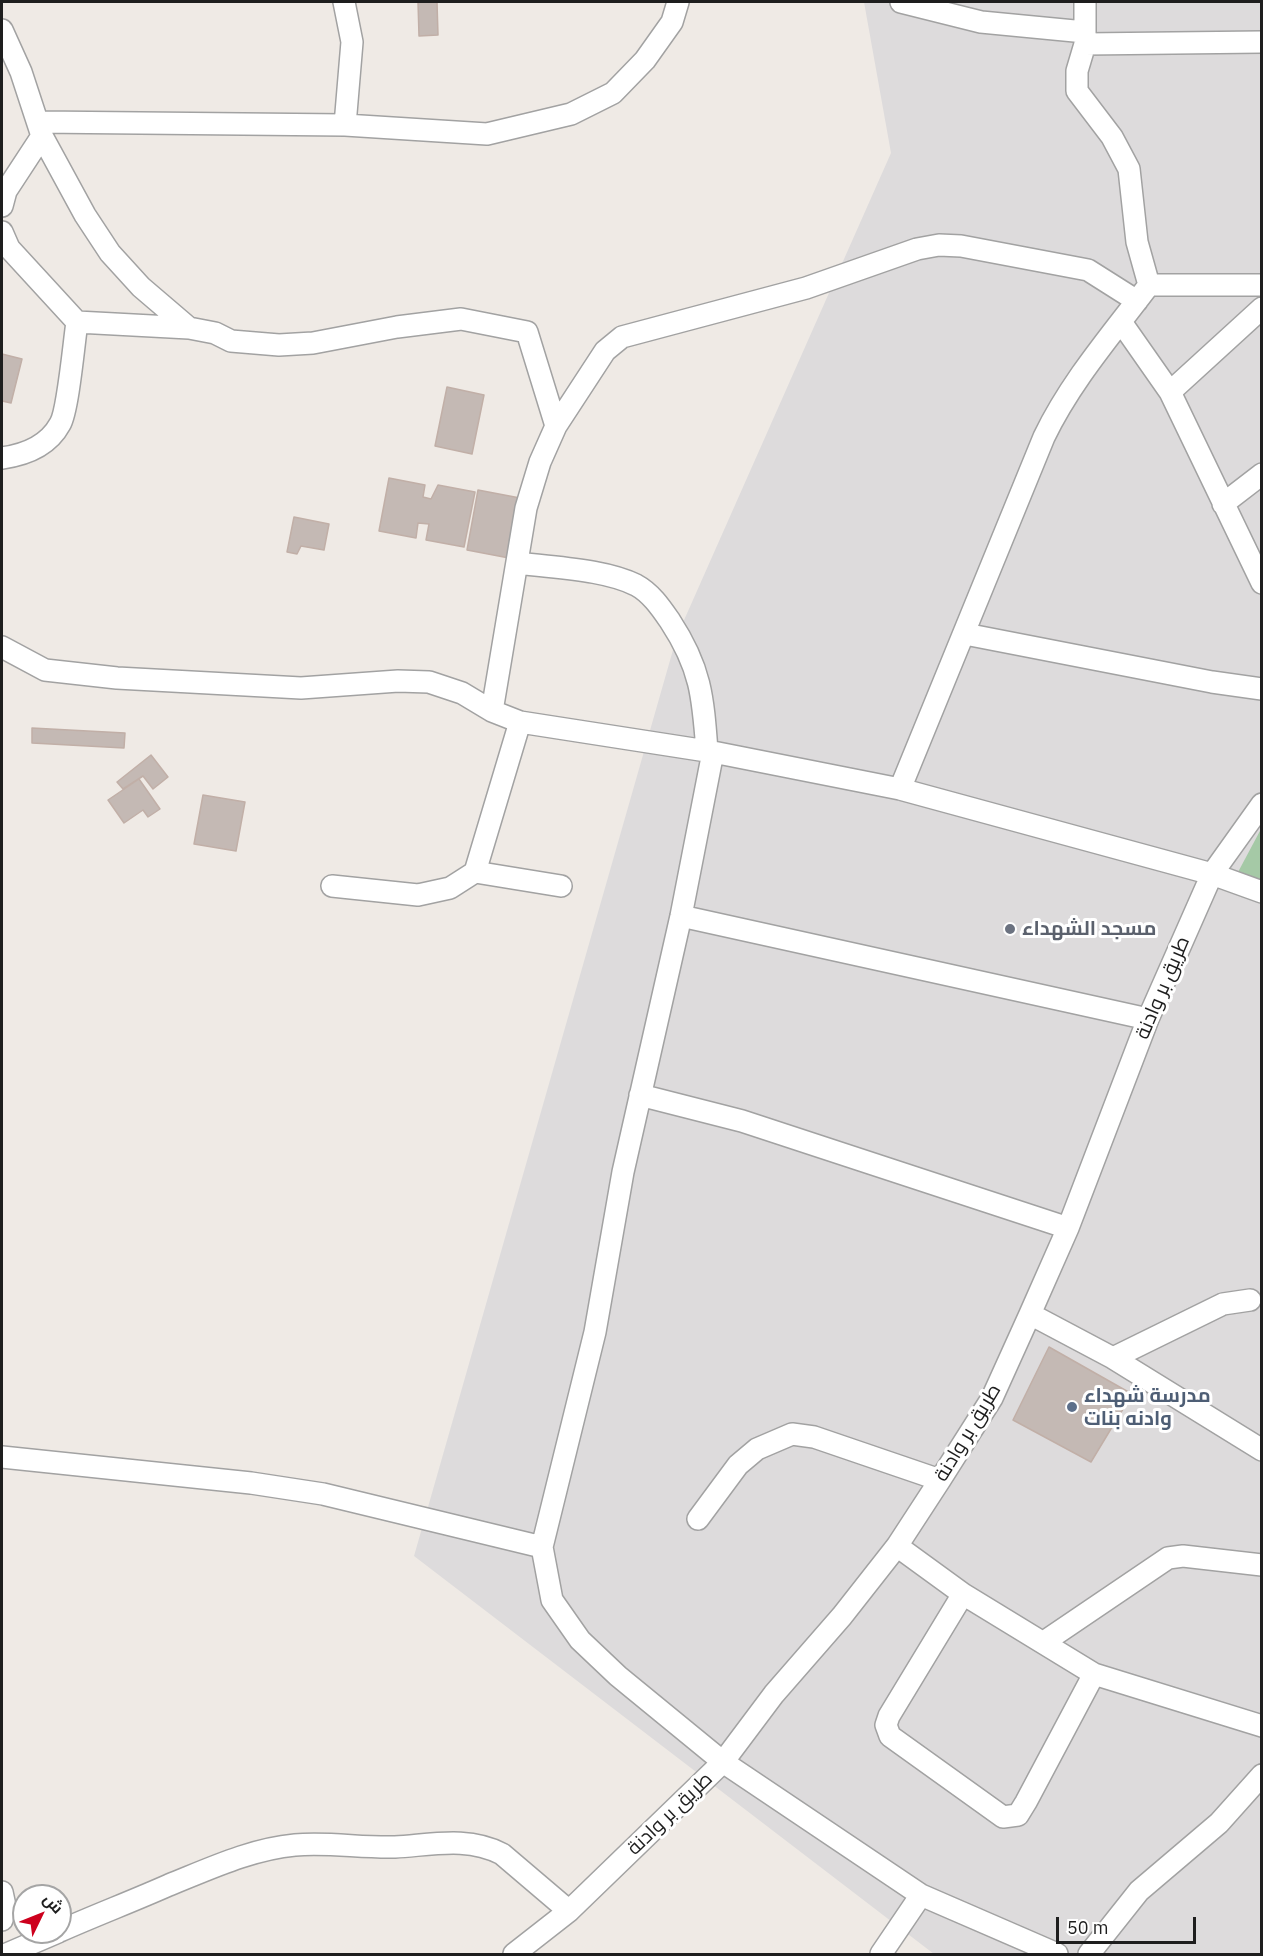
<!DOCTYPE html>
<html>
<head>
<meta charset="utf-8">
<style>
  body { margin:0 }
  #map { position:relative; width:1263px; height:1956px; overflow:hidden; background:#efeae5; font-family:"IBM Plex Sans",Cairo,sans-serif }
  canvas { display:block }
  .frame { position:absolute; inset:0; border:3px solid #1e1e1e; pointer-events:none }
  .north { position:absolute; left:12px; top:1884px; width:60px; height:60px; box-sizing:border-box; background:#fff; border:2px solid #a5a5a5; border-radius:50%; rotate:47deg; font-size:16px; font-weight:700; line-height:24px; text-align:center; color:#1e1e1e }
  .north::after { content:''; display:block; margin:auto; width:21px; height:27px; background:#cd001d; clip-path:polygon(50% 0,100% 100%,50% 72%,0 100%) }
  .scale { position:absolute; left:1056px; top:1917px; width:140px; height:27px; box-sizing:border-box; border:3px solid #1e1e1e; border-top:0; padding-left:8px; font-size:18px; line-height:21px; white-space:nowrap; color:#1e1e1e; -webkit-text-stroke:4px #fff; paint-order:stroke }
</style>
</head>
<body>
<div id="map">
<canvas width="1263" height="1956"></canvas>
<div class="frame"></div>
<div class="north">ش</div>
<div class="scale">50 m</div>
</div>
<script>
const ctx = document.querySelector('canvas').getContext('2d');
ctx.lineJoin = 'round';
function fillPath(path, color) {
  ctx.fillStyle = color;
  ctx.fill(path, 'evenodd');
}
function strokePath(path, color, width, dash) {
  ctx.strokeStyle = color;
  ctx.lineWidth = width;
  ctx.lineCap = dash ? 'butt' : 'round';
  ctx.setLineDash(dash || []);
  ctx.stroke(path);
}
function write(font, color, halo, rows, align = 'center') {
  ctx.font = font + ' "IBM Plex Sans",Cairo,sans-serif';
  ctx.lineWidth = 6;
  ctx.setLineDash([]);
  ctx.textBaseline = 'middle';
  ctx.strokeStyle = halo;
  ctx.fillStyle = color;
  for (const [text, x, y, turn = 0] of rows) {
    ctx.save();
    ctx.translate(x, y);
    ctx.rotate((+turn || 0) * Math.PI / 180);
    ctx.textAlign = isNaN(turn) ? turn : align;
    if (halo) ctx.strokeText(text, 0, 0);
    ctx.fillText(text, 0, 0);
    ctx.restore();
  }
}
const residential = new Path2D(`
  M864,2H1261V1954H934L414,1556L677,636L891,153Z`);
const cemetery = new Path2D(`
  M1261,829V884L1237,874Z`);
const building = new Path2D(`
  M418,2H437L438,35L419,36Z
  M2,354L22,359L11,403L2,401Z
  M447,387L484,395L472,454L435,446Z
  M389,478L425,485L423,497L431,499L438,485L475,492L464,547L426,540L429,524L418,523L416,538L379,531Z
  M478,490L520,498L509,558L467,550Z
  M294,517L329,524L324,550L301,546L297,554L287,552Z
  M32,728L125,733L124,748L32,743Z
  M151,755L168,777L153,789L143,776L123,789L117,782Z
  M139,779L160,809L148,817L143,810L124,823L108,800Z
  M203,795L245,802L236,851L194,844Z
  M1049,1347L1132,1394L1091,1462L1013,1420Z`);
const minor = new Path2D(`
  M344,2L352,42L345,125
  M901,2L981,22L1085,32
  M1085,2V44L1077,71V91L1112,137L1129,169L1137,242L1149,285
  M2,30L21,72L42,136L85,215L110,253L141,287L189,328L215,333L231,341L279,345L313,343L397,327L461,319L527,332L556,426
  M1085,44L1262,42
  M38,122L345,125L487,134L571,114L613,93L645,60L672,22L678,2
  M2,206L6,191L42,136
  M2,232L9,248L77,322
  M1121,322L1170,392L1262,583
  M1170,392L1262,308
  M2,458C24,455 48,446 60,424C68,411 74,342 77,322L189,328
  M1223,504L1262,474
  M519,563C554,568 604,569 636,585C651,593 661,608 670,621C701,668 703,697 707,751
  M965,634L1212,682L1262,689
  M2,647L45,670L117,678L301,688L398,681L429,682L462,693L492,711L520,722L713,752L900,789L1212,874L1262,892
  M492,711L526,508L540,462L556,426L605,351L622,337L806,288L917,249L939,245L961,246L1088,270L1137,301
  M713,752L681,916L623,1172L595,1332L542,1547L552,1600L580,1640L618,1676L723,1762L921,1895L1057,1954
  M900,789L1044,437C1071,381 1112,334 1149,285H1262
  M475,872L561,886
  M332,886L418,895L450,888L475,872L520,722
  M681,916L1148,1019
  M640,1095L742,1121L1068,1228
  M1030,1314L1113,1358L1262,1450
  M1113,1358L1223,1304L1250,1300
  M2,1457L251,1483L323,1494L542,1547
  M698,1519L738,1465L757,1449L792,1434L814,1437L940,1480
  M897,1546L963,1594L1094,1674L1262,1726
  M963,1594L889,1716L886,1725L890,1736L1003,1817L1018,1815L1026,1802L1094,1674
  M1044,1642L1168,1558L1183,1556L1262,1565
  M2,1892L5,1906L2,1920
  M60,1931C96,1915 133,1901 169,1885C209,1869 251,1849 295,1845C328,1842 361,1848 395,1847C431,1845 468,1836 502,1854L569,1911
  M7,1954L58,1932
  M514,1954L569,1911L723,1762L774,1694L842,1616L897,1546L940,1480L992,1398L1030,1314L1068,1228L1148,1019L1212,874L1262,804
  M881,1954L921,1895
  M1089,1954L1139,1891L1219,1823L1262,1775`);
const markers = [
  [1010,929,6,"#6b7280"],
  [1072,1407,6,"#5c6f8a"]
];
const worshipNames = [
  ["مسجد الشهداء",1022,929]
];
const streetNames = [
  ["طريق بر وادنة",1163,988,-67],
  ["طريق بر وادنة",968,1433,-59],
  ["طريق بر وادنة",670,1814,-44]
];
const serviceNames = [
  ["مدرسة شهداء",1084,1396],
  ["وادنه بنات",1084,1419]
];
fillPath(residential, '#dddbdc');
fillPath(cemetery, '#a5c9a6');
fillPath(building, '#c4b9b4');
strokePath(building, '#c1afa7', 1.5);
strokePath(minor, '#a2a2a2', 24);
strokePath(minor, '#fff', 21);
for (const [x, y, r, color] of markers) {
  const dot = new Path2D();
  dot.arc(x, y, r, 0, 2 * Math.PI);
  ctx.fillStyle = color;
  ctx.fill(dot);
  strokePath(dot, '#fff', 2);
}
write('bold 20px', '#5b616d', '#fff', worshipNames, 'left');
write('20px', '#1e1e1e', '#fff', streetNames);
write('bold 20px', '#4e5e75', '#fff', serviceNames, 'left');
</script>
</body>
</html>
